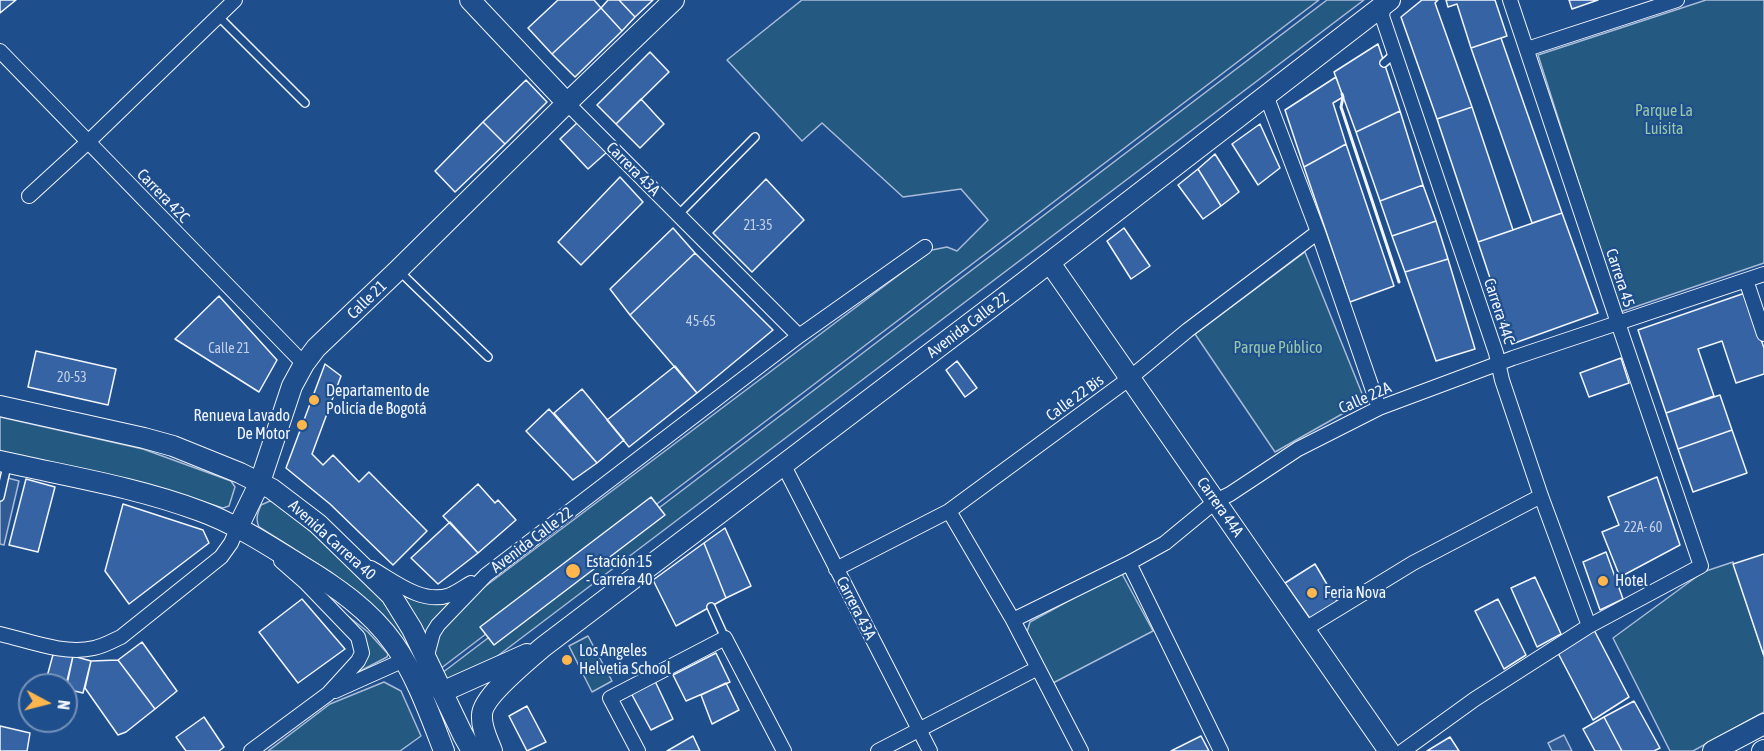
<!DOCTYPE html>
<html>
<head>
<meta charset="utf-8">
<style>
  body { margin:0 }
  #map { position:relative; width:1764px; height:751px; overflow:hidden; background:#1f4e8c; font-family:"Asap Condensed",sans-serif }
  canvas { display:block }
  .north { position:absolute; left:18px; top:673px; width:60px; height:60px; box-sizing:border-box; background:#1f4e8c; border:2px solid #7391ba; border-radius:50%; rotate:97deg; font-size:16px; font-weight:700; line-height:24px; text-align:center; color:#f2f6ff }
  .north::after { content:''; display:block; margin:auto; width:21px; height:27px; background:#ffb74d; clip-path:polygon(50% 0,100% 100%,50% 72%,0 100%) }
</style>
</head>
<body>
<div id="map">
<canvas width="1764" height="751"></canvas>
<div class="north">N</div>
</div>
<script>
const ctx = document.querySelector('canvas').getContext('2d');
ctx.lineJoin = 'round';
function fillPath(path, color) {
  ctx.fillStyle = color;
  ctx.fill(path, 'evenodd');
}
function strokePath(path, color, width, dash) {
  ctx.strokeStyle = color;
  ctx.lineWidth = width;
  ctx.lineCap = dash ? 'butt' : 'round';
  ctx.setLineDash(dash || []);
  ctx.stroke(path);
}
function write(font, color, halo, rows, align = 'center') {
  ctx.font = font + ' "Asap Condensed",sans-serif';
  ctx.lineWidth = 4.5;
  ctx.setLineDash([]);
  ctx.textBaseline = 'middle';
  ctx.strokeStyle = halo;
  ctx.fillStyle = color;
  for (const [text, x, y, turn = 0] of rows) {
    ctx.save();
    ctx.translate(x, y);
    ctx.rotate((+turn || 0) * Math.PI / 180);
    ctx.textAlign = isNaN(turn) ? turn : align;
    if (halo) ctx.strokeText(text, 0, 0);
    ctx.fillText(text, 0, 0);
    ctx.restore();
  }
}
const green = new Path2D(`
  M802,0H1319L440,669C438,665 432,658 431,653C428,635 471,600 483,588L932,250L947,247L957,251L988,220L961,189L903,197L822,123L802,141L727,60Z
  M1327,0H1364L487,664L457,682L445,679L442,673Z
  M1706,0H1764V263L1620,312L1538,55Z
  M1305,252L1365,401L1275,452L1195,334Z
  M0,417L143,449L231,481L235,487L229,506L223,508L147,484L0,453Z
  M270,501L275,502L337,553L379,595L395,619L420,662L417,665L363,598L332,573L259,527C255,519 258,512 261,505Z
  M1733,562L1764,656V712L1693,751H1670L1613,638L1703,572Z
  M1121,572L1153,631L1053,683L1027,632L1030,622Z
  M400,594C422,604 428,605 452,599L434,621L425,638Z
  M331,603L368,632L388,654L387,657L345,679L364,655Z
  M588,636L612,681L592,692L569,646Z
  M384,682L401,691L421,736L400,751H268L330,704Z`);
const parking = new Path2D(`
  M0,476L19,481L4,545L0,544Z
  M1564,735L1572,751H1552L1548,743Z`);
const building = new Path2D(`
  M0,0H16L0,13Z
  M558,0H594L601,8L552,54L528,28Z
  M608,0H619L635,17L622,31L601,8Z
  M619,0H653L635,17Z
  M1422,0H1438L1435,3L1472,107L1437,119L1401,17Z
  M1446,0H1495L1507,36L1471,48L1457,4L1448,7Z
  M1569,0H1598L1572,9Z
  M601,8L622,31L575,77L552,54Z
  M1501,38L1562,213L1532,223L1471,48Z
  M1378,44L1400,111L1356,132L1334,72Z
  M650,52L669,72L616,124L597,105Z
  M1336,77L1343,97L1333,103L1346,144L1304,167L1285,110Z
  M526,80L547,102L505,144L483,122Z
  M641,99L664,124L640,148L616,124Z
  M1472,107L1513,230L1478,242L1437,119Z
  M1400,111L1423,185L1380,201L1356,132Z
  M483,122L505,144L455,192L435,171Z
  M578,122L607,152L588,169L560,139Z
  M1260,124L1280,168L1258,185L1232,144Z
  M1346,144L1394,286L1350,302L1304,167Z
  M1215,154L1239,192L1221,206L1198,169Z
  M1198,169L1221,206L1203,219L1178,185Z
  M620,177L643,202L581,265L558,242Z
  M766,179L804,220L752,272L713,233Z
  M1423,185L1436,221L1392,236L1380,201Z
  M1562,213L1598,313L1512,344L1478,242Z
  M1436,221L1448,259L1405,272L1392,236Z
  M673,228L695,253L630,315L610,289Z
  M1124,228L1150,266L1131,279L1107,241Z
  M695,253L773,330L697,393L630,315Z
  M1448,259L1475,349L1436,361L1405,272Z
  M1745,293L1764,348V374L1736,383L1722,341L1698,349L1714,396L1666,413L1638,330Z
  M219,296L277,360L259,392L175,339Z
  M36,351L116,369L108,405L28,387Z
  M1621,358L1629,383L1589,397L1580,373Z
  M957,361L977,388L965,397L946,370Z
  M325,364L341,376L312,454L323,465L333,455L359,482L369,472L427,531L393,565L330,504L286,468Z
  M675,366L697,393L629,447L607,420Z
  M582,389L624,440L597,463L554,413Z
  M1720,395L1732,430L1678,449L1666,413Z
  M549,409L597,463L573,480L526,431Z
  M1732,430L1747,473L1693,492L1678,449Z
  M1657,477L1680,545L1620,577L1602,532L1619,525L1608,497Z
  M26,479L55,487L38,552L9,545Z
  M478,484L495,503L498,500L516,520L478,553L443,516Z
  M651,497L665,515L494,645L480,627Z
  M123,504L203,530L209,543L129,604L105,571Z
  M450,522L478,553L438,584L411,558Z
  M725,528L751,586L726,598L704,543Z
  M704,543L726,598L676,626L653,580Z
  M1606,552L1623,599L1600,610L1583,562Z
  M1764,554V656L1733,564Z
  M1315,564L1338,603L1311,620L1285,583Z
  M1535,577L1561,634L1537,647L1511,588Z
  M302,599L345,649L298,683L259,632Z
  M1498,599L1526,655L1504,669L1475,611Z
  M1594,630L1629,697L1593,720L1558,653Z
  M142,642L177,691L155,709L118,660Z
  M54,651L73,656L66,685L45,684Z
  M716,653L730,682L686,701L673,675Z
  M73,656L91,661L83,693L66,689Z
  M118,660L155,709L126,732L118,735L85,688L91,661Z
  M655,681L673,719L651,730L631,693Z
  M726,683L739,710L712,724L701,695Z
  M1634,701L1660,748L1654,751H1622L1604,717Z
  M527,706L546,742L527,751L509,716Z
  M204,717L224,747L219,751H186L176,737Z
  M1604,717L1622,751H1595L1583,729Z
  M0,726L30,733L27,751H0Z
  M693,736L700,751H667Z
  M1201,736L1209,751H1171Z
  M1450,737L1459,751H1427Z`);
const lane = new Path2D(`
  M218,16L305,103
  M1384,63L1395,53
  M678,215L755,137
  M399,271L488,357
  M0,497L7,466
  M711,607L725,638`);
const street = new Path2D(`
  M1384,5L1382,16L1496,353L1502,380L1541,496L1589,626
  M1527,49L1677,0
  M0,51L304,364
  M1266,95L1318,232L1379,408
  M567,103L799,336
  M29,196L88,142L235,0
  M1746,280L1764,334
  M784,466L930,751
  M949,511L1013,620L1081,751
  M1129,563L1221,751
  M371,568C394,581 422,605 450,595C457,592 464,587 471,583
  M836,569L949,511L1130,378L1188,330L1318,232
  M1013,620L1129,563L1165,543L1216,501L1230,494L1298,449L1379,408L1513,358L1764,274
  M1305,629L1413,563L1541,496
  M0,634C30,641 64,655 94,648C104,646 112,641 121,637L221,557L231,543L238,527
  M426,659L433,633L438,625L486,575L799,336L925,247
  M335,691L404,660
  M251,751L328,694L358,661L362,653L358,637L305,582L281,561
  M638,751L610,698L725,638L784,751
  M878,751L1038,668
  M1403,751L1475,699L1589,626L1701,566L1615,314L1510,0`);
const secondary = new Path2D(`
  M470,0L567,103
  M1050,263L1389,751
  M0,406L144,438L173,446L240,473L272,489L318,524L391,595L412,629L463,735L472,751
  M0,461C66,476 136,487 200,511C236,524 268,545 300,565C335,586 370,610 394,644C416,675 430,715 444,751
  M238,527L260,482L292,386L304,364L316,348L398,270L567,103L674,0
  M442,692L527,654
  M492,751C488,740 481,728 482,715C482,697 528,660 543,647L1027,280L1390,0
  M1713,751L1764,724
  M1762,751L1764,750`);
const wall = new Path2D(`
  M1342,94L1343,97L1341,107L1399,282`);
const markers = [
  [314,400,6,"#ffb74d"],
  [302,425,6,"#ffb74d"],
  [573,571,8,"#ffb74d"],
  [1603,581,6,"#ffb74d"],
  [1312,593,6,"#ffb74d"],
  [567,660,6,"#ffb74d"]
];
const numberNames = [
  ["21-35",758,226],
  ["45-65",701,322],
  ["Calle 21",229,349],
  ["20-53",72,378],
  ["22A- 60",1643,528]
];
const parkNames = [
  ["Parque La",1664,111],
  ["Luisita",1664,129],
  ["Parque Público",1278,348]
];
const streetNames = [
  ["Carrera 43A",633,169,45],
  ["Carrera 42C",163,196,46],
  ["Carrera 45",1620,278,72],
  ["Calle 21",367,300,-44],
  ["Carrera 44C",1499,311,72],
  ["Avenida Calle 22",968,325,-37],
  ["Calle 22 Bis",1075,398,-36],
  ["Calle 22A",1365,398,-24],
  ["Carrera 44A",1220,507,55],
  ["Avenida Carrera 40",332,540,42],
  ["Avenida Calle 22",532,540,-37],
  ["Carrera 43A",856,608,63]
];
const poiNames = [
  ["Departamento de",326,391],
  ["Policía de Bogotá",326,409],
  ["Renueva Lavado",290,416,"right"],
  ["De Motor",290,434,"right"],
  ["Estación 15",586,562],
  ["- Carrera 40",586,580],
  ["Hotel",1615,581],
  ["Feria Nova",1324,593],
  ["Los Angeles",579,651],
  ["Helvetia School",579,669]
];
fillPath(green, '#245a82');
strokePath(green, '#a8bbd7', 1.5);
fillPath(parking, '#305b95');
strokePath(parking, '#a8bbd7', 1.5);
fillPath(building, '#3563a3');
strokePath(building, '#f2f6ff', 1.5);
strokePath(lane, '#f2f6ff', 10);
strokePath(street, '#f2f6ff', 16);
strokePath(secondary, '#f2f6ff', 22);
strokePath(lane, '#1f4e8c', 7);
strokePath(street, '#1f4e8c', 14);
strokePath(secondary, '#1f4e8c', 20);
strokePath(wall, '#f2f6ff', 3);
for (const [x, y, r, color] of markers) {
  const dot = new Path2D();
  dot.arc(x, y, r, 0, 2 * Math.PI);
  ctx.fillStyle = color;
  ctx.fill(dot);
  strokePath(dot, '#1f4e8c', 2);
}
write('14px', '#c3d1e8', null, numberNames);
write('16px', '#97c8a6', '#1f4e8c', parkNames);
write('16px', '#f2f6ff', '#1f4e8c', streetNames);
write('16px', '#f2f6ff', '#1f4e8c', poiNames, 'left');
</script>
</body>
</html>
